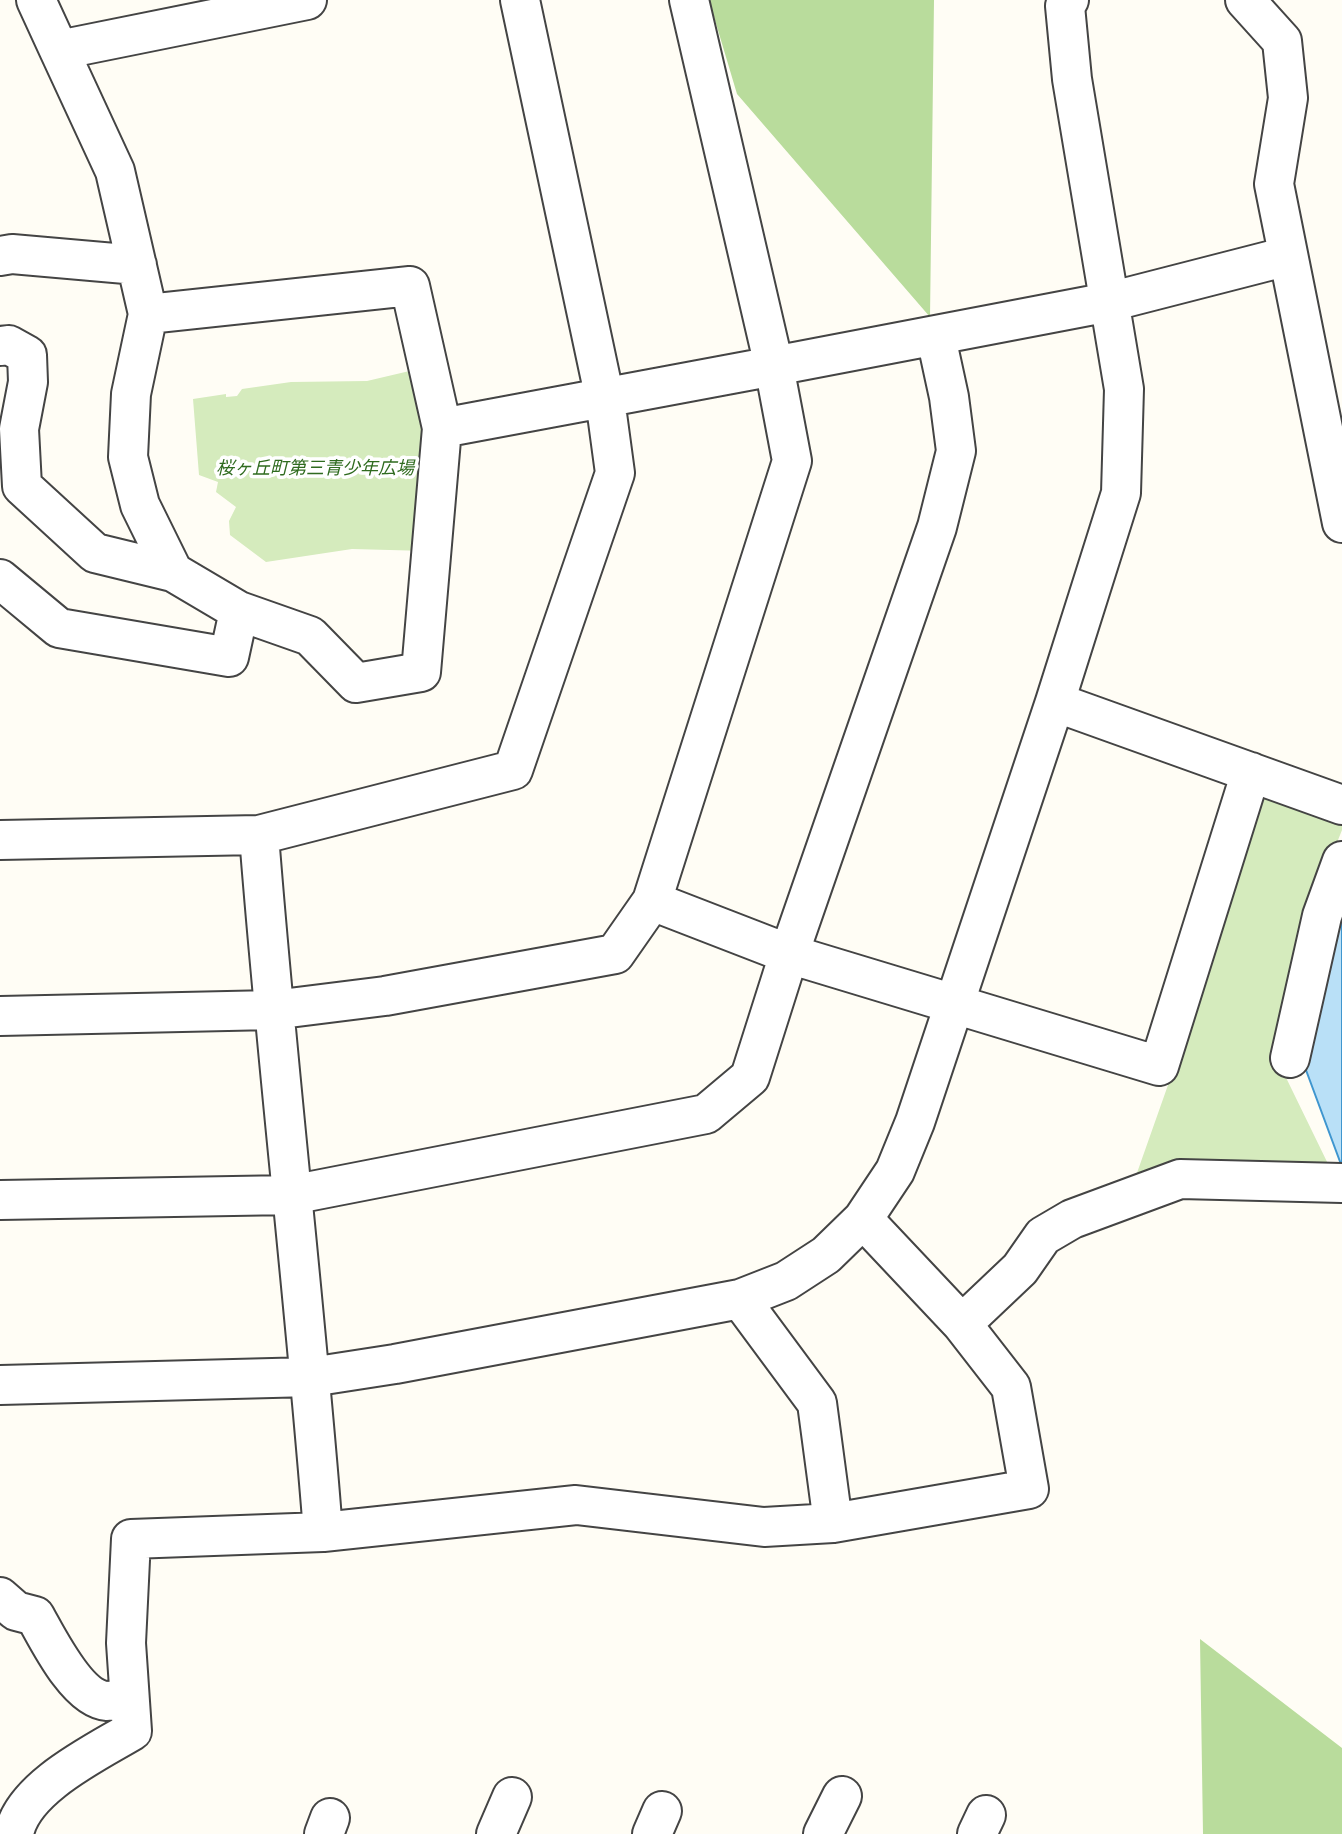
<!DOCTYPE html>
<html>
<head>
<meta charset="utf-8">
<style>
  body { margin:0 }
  canvas { display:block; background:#fffdf5 }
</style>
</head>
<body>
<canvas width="1342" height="1834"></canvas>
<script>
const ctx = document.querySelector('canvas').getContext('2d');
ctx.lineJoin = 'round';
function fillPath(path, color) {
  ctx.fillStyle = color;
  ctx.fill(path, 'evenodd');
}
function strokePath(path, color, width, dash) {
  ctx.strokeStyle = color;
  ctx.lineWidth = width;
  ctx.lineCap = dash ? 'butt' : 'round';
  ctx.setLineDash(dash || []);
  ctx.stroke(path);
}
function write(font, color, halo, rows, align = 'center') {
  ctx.font = font + ' "Crimson Pro","Noto Sans JP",serif';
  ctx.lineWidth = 7;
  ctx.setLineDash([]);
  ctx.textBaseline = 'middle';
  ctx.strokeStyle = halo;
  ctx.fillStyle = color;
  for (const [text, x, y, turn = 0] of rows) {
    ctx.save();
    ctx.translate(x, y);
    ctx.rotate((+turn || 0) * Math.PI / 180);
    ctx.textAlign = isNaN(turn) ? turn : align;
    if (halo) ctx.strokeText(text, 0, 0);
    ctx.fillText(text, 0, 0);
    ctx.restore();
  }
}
const green = new Path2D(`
  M418,369L432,434L427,551L352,549L266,562L230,535L229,521L236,507L216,492L218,482L199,475L193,399L226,394V397L237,396L242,389L291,382L367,381Z
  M1256,783L1342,814V830L1309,913L1275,1055L1331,1170L1132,1187L1174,1068Z`);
const forest = new Path2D(`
  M709,0H934L930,317L737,94Z
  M1200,1639L1342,1748V1834H1203Z`);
const water = new Path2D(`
  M1342,900V1167L1303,1062Z`);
const minor = new Path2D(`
  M36,0L59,50
  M307,0L59,50L115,171L148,314L410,286L442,428L774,366L689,0
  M1245,0L1282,41L1288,98L1274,184L1342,523
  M0,256L12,254L137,265
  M148,314L131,394L128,457L140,505L173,572L239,611L310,636L356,683L421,672L442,428
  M0,346L9,345L27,355L28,382L19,429L22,486L95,553L173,572
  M0,579L59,628L229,657L239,611
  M1055,702L1342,805
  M259,835C277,1068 305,1299 323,1532L576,1505L764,1527L833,1523L1029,1489L1011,1387L962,1324
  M0,840L259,835L513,770L615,473L605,399L520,0
  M652,901L789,954L1159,1066L1251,772
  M0,1016L273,1010L385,996L615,954L652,901L792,461L774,366L1109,302L1288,256
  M1290,1058L1322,916L1342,861
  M0,1200L291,1195L706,1114L750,1077L789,954L937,527L956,451L949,397L936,337
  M863,1219L962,1324L1020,1269L1043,1236L1072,1219L1180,1179L1342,1183
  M740,1299L817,1403L833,1523
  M0,1385L311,1377L395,1364L740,1299L786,1281L826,1255L863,1219L895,1171L915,1122L1055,702L1121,493L1124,389L1072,79L1065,6L1069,0
  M0,1597L16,1611L35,1616C48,1639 77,1699 107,1701C114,1701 123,1698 129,1696
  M14,1834C22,1788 95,1753 132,1731L126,1643L131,1539L323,1532
  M324,1834L330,1818
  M496,1834L512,1797
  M652,1834L662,1811
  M823,1834L842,1796
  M977,1834L986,1815`);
const parkNames = [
  ["桜ヶ丘町第三青少年広場",315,468]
];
fillPath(green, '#d5ebbd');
fillPath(forest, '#b9dc9c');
fillPath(water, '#b9e0f7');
strokePath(water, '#3f96cf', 2);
strokePath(minor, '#444', 42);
strokePath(minor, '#fff', 38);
write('italic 18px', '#2f6b1f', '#fff', parkNames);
</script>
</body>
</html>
